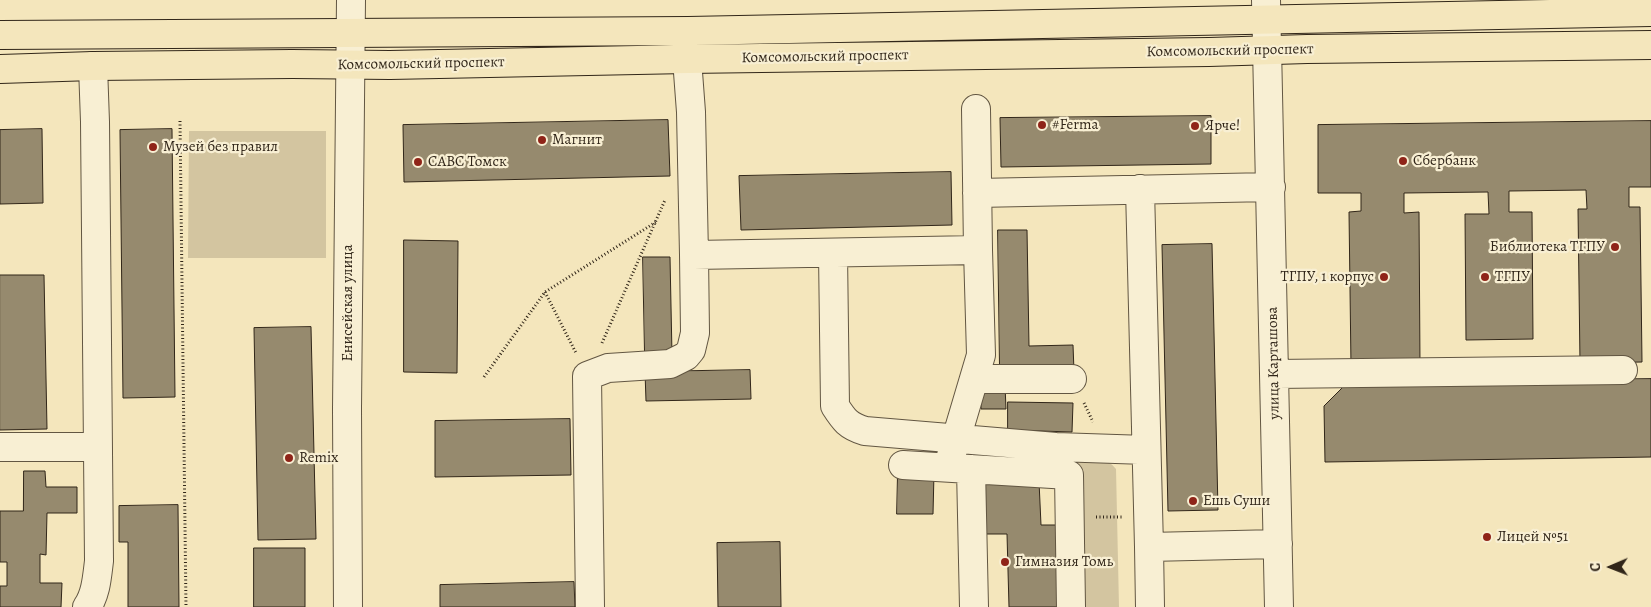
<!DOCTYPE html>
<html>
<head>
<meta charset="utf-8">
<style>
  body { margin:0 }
  #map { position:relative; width:1651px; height:607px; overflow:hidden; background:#f4e6bc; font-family:Alegreya,serif }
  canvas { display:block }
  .north { position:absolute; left:1586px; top:542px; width:50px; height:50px; -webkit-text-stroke:4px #f8efd3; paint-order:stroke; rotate:269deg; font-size:14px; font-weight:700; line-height:20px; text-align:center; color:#312619 }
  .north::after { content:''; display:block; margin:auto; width:18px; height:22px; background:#312619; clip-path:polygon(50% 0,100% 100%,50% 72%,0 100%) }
</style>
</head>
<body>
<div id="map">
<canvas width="1651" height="607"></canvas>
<div class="north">С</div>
</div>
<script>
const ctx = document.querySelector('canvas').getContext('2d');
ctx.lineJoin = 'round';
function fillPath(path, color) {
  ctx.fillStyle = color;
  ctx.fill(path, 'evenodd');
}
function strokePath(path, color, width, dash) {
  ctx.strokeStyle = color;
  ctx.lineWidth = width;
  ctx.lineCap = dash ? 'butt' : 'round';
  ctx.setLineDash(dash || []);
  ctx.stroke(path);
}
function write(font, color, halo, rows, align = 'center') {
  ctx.font = font + ' Alegreya,serif';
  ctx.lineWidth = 4.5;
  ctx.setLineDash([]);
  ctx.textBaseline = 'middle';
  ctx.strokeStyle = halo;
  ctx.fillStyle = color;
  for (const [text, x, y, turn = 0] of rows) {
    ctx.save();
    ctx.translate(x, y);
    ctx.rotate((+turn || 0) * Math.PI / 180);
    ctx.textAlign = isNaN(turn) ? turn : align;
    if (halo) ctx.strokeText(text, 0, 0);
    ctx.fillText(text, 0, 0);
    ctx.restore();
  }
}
const green = new Path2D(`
  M189,131H326V258H188Z
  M1078,458C1092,459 1107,457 1116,469L1119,607H1081Z`);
const building = new Path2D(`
  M1211,116V164L1001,167L1000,118Z
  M668,120L670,176L404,182L403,125Z
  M1651,121V187H1629V207H1640L1642,362L1580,363L1578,209H1587L1586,190L1509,191V212H1532L1533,339L1466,340L1465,214H1489L1488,192L1404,193V213L1419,212L1420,365L1351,366L1349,212L1361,211V193H1318V125Z
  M42,129L43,203L0,204V130Z
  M172,129L175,397L123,398L120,130Z
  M951,172L952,225L741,230L739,176Z
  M998,230H1027L1029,346L1073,345L1074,371L1000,372Z
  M404,240L458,241L457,373L404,372Z
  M1212,244L1218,510L1168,511L1162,245Z
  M643,257H670L672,355L645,356Z
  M0,275H44L47,429L0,430Z
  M311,327L316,539L258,540L254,328Z
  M750,370L751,399L646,401L645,372Z
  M1651,379V457L1325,462L1324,406L1347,383Z
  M1005,385L1006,409H981L980,386Z
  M1008,402L1073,403L1072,432L1008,430Z
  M570,419L571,475L435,477V421Z
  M24,471H45L46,487H77V513H47L46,555L40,554V583H62L61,607H0V586H7V562H0V511H23Z
  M898,472L934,473L933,514H897Z
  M1039,481L1041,525H1059L1060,607H1009L1007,534H985L984,482Z
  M178,505L179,607H128V542H119V506Z
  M780,542L781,607H718L717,543Z
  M254,548H305V607H254Z
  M574,582L575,607H440V585Z`);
const path = new Path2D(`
  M180,121L186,607
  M545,292L576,353
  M602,343L665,200
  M484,377L545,292L656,222
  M1084,403L1093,422
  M1096,517H1122`);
const minor = new Path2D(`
  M1266,0L1279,607
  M687,59L691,112L694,255L978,250L976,109
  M1140,189L1149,547
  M977,193L1271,187
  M833,253L835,406C844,420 848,426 865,431L1056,447L1146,450
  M1275,374L1623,370
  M974,379H1072
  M0,447H97
  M951,456L981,355L978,250
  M903,465L1069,475L1071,607
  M971,469L974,607
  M87,607C96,594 97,577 99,561L95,122L93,66
  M348,607L347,409L351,0
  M590,607L587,376L608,368L670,364L686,356L691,350L695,333L694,255
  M1150,607L1149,547L1278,544`);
const major = new Path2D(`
  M0,35L688,31L1651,12
  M0,69L93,66L292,64L390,65L687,59L1209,52L1307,49L1651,45`);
const markers = [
  [1042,125,5,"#8f2418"],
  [1195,126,5,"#8f2418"],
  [542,140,5,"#8f2418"],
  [153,147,5,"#8f2418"],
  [1403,161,5,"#8f2418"],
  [418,162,5,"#8f2418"],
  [1615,247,5,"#8f2418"],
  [1384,277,5,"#8f2418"],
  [1485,277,5,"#8f2418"],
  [289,458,5,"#8f2418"],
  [1193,501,5,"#8f2418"],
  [1487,537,5,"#8f2418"],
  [1005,562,5,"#8f2418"]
];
const streetNames = [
  ["Комсомольский проспект",1230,51,-1],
  ["Комсомольский проспект",825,57,-1],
  ["Комсомольский проспект",421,64,-1],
  ["Енисейская улица",348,303,-90],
  ["улица Карташова",1274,363,-91]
];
const poiNames = [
  ["#Ferma",1052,125],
  ["Ярче!",1205,126],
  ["Магнит",552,140],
  ["Музей без правил",163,147],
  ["Сбербанк",1413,161],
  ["САВС Томск",428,162],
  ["Библиотека ТГПУ",1605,247,"right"],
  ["ТГПУ, 1 корпус",1374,277,"right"],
  ["ТГПУ",1495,277],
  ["Remix",299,458],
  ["Ешь Суши",1203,501],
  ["Лицей №51",1497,537],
  ["Гимназия Томь",1015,562]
];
fillPath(green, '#d3c5a0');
fillPath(building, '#968a6e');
strokePath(building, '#312619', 1);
strokePath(minor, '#625642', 30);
strokePath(major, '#312619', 30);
strokePath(path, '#312619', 3, [1, 2.5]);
strokePath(minor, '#f8efd3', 28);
strokePath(major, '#f4e6bc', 28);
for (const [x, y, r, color] of markers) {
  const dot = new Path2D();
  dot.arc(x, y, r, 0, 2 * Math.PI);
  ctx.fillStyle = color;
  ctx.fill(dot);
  strokePath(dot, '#f8efd3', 2);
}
write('15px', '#312619', '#f8efd3', streetNames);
write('15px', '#312619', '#f8efd3', poiNames, 'left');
</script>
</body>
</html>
